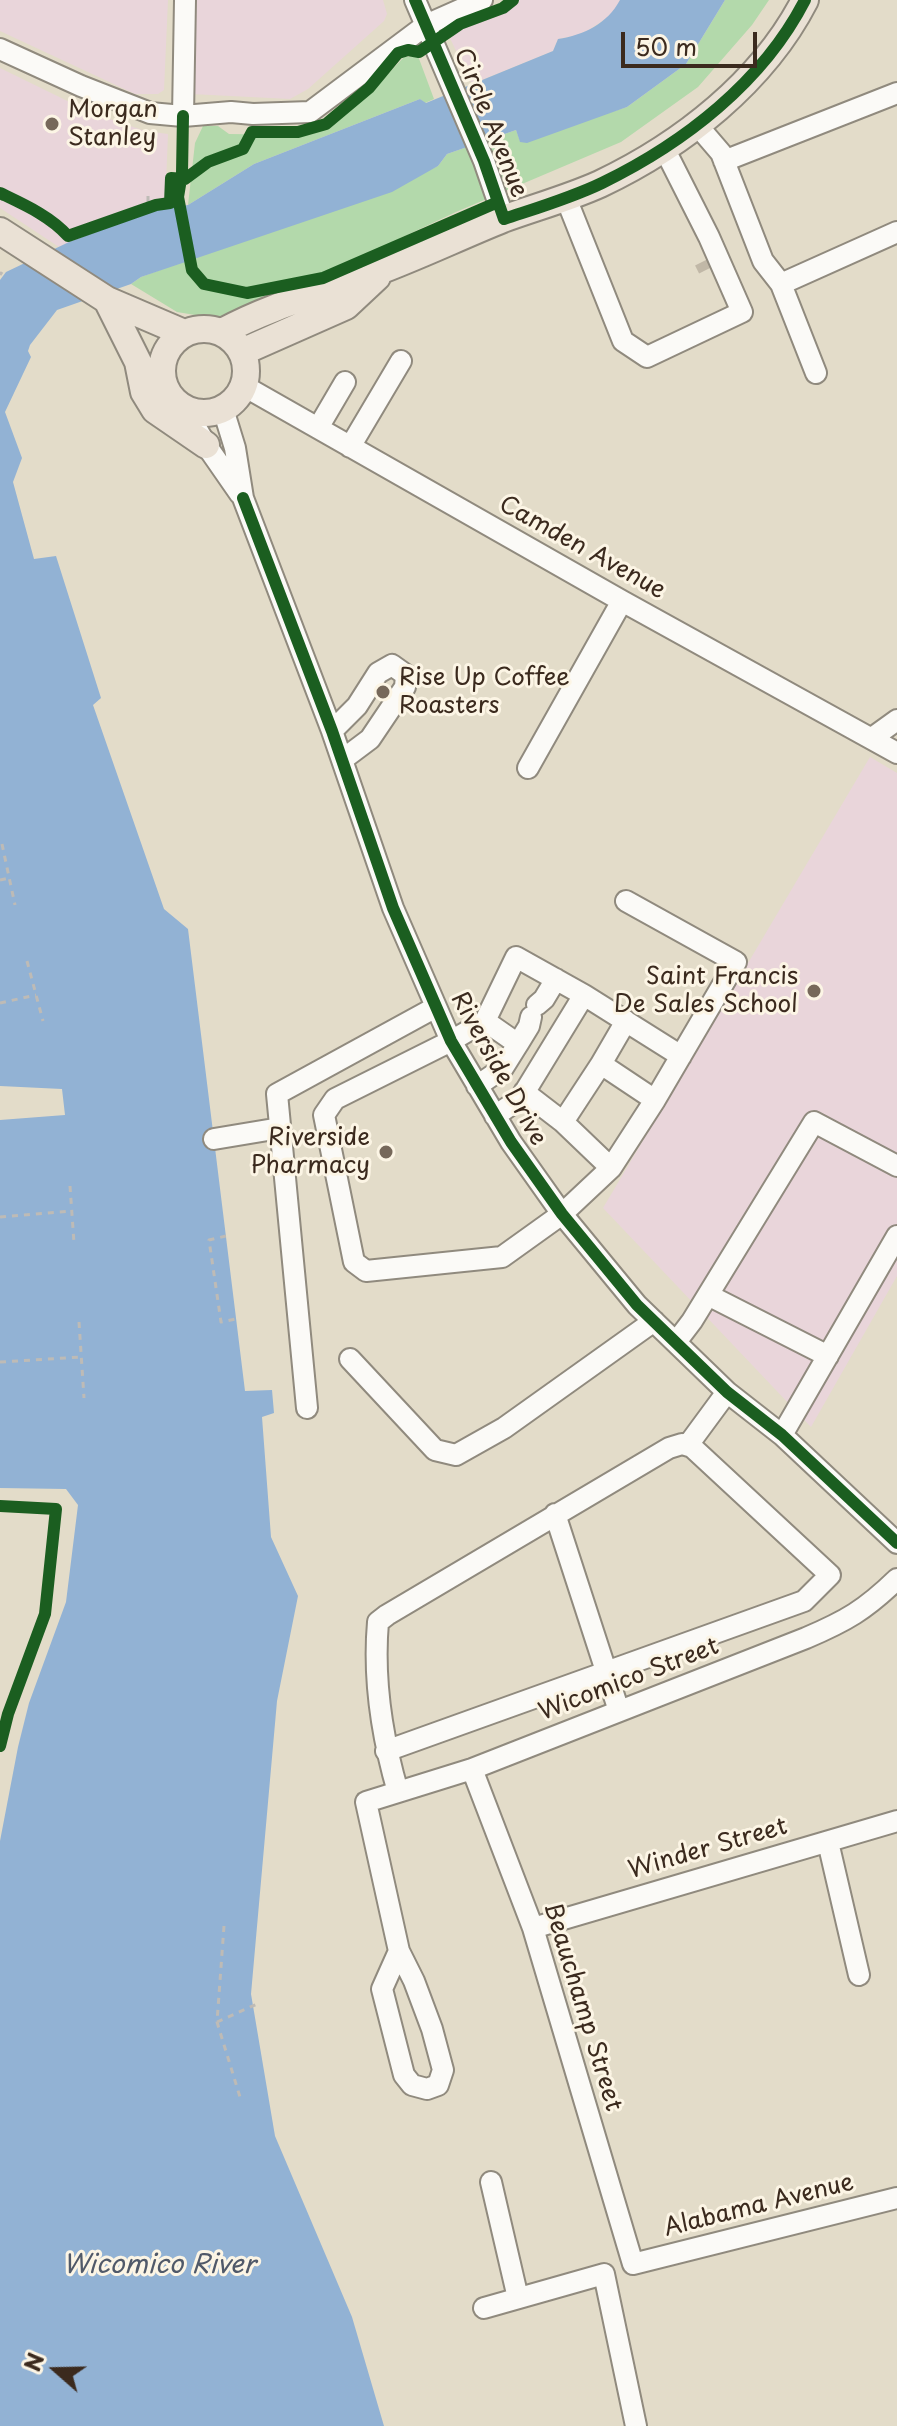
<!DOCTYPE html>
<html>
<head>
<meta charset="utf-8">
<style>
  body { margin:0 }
  #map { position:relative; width:897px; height:2426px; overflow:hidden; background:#e3dcc9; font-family:"Playpen Sans",sans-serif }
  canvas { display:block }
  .north { position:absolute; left:16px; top:2330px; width:80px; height:80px; -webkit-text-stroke:6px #fcf5e5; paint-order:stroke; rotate:290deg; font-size:22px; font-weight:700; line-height:32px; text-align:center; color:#3b2a1e }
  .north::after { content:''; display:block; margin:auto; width:28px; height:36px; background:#3b2a1e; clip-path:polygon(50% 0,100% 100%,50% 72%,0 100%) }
  .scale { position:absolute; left:621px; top:32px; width:136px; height:36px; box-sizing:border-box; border:4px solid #3b2a1e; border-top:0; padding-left:10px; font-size:24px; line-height:28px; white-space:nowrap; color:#3b2a1e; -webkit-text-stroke:6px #fcf5e5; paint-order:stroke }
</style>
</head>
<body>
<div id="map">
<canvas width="897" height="2426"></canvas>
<div class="north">N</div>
<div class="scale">50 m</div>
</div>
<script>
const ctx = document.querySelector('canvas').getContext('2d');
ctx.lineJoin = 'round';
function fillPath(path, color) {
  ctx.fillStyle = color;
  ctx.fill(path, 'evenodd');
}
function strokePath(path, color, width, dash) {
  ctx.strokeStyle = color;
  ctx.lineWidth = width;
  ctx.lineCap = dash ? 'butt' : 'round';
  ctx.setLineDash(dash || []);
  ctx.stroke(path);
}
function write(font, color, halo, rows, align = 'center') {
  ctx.font = font + ' "Playpen Sans",sans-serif';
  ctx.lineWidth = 6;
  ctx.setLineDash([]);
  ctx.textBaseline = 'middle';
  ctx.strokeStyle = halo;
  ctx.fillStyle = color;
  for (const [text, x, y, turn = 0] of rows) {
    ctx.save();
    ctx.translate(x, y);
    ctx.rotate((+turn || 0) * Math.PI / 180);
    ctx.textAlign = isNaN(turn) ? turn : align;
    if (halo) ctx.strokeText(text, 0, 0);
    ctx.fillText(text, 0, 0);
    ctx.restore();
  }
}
const built = new Path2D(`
  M0,0H168L164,90L158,94H135L0,31Z
  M195,0H383L387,14L384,21L308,89L290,99L191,94Z
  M513,0H620L613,14L587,31L574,36L558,39L553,51L472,84L447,32L509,4Z
  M0,68L92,113L145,131L168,134L165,208L139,215L59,247L0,208Z
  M870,757L897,773V1276L811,1427L603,1208Z`);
const green = new Path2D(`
  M725,0H769L752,25L698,87L621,142L456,212L252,308L219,319L177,312L131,284L141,277L423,173L438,166L447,154L516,130L520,141L627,107L686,64Z
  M418,56L434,99L425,103L420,99L254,164L188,205L195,143L203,126H218L229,134L308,135L326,129L372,91L404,57Z`);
const water = new Path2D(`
  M620,0H725L686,64L627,107L527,143L520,142L516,130L447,154L438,166L392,192L141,277L131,284L57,310L30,345L28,351L31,357L5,412L22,458L13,482L34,559L56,556L101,698L93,705L164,909L188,929L245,1391L272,1390L274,1413L262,1417L271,1537L298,1596L277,1701L251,1994L275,2136L352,2317L384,2426H0V1841L18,1747L29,1703L66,1602L78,1505L66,1489L0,1488V1120L65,1115L62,1089L0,1086V280L6,272L69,242L152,211L188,205L254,164L420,99L426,103L553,51L558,39C584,35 607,24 620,0Z`);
const minorTunnel = new Path2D(`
  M704,261L708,269`);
const path = new Path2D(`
  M0,193C25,205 50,216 68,236L156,205L170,203L171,178L185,179L208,162L243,149L252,132
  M148,196V208
  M0,275L2,272
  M2,844L15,905
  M0,880L9,878
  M27,961L43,1021
  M0,1003L36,995
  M70,1186L74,1243
  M0,1217L71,1211
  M226,1236L209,1240L221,1322L236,1319
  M79,1322L84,1398
  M0,1362L81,1357
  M0,1506L56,1509L45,1614L8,1714L0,1746
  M224,1926L217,2022L240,2097
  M217,2022L257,2004`);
const minor = new Path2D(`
  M415,0L484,161L504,219
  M0,49L81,86L150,113L183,116L231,112L253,114L310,112L426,25L482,0
  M183,116L185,0
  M697,125L721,153L763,261L781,284L816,373
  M724,161L897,93
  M566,198L623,341L647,357L742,312L709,237L664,148
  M781,284L897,232
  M244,386L622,601L897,753
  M223,409L235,448L243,498L332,731L393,908L451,1041L511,1142L562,1214L637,1305L727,1392L782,1435L897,1543
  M186,410L206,445L240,494
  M318,428L345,382
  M350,447L401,361
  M332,731L357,706L378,673L392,665L406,675L405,687L370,739L342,760
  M872,738L897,720
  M528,768L622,601
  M537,1005L544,999L556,979
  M518,1044L529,1026L531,1017
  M601,1064L626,1021
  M477,1086L503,1068L518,1044L485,1021
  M524,1092L563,1122L601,1064L655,1100L736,962L626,901
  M495,1116L521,1098L584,995
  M563,1122L611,1168L562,1214L502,1257L366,1271L354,1262L324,1115L335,1099L451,1041L485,1021L516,957L584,995L681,1056
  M214,1139L280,1128
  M611,1168L655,1100
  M708,1295L828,1356
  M676,1342L692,1321L814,1122L897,1166
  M350,1359L435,1450L456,1455L504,1428L654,1321
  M307,1408L277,1094L436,1007
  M782,1435L897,1236
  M688,1445L727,1392
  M555,1514L619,1711
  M386,1751L804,1601L830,1575L692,1447L682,1444L669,1448L387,1615L378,1622C373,1679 382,1737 398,1792
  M472,1769L533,1928L633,2264L897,2198
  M828,1842L859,1975
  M533,1928L897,1821
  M399,1951L382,1989L404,2075L412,2085L427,2089L438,2085L443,2070L432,2029L414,1981L399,1951L366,1802L472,1769L806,1638C846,1621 865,1610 897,1579
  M491,2182L518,2298
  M484,2308L604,2274L636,2426`);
const major = new Path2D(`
  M0,231L107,300L184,333
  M107,300L138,362L144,392L155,410L206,445
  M162 371a42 42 0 1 1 84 0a42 42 0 1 1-84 0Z
  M222,332C266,308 315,294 363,277C411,260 456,238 503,219C536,207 569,198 600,184C682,145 763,82 805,0
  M242,352L346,306L377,277`);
const cycleway = new Path2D(`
  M415,0L484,161L504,219C537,208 571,198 602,183C684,143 763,82 805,0
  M183,116L182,173L178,197L192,270L204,284L247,293L323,278L498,202
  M0,193C25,205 50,216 68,236L156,205L170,203L171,178L185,179L208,162L243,149L252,132H298L326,124L369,88L398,53L408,50L419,52L460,24L503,8L513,0
  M243,498L332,731L393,908L451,1041L511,1142L562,1214L637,1305L727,1392L782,1435L897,1543
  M0,1506L56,1509L45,1614L8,1714L0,1746`);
const markers = [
  [52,124,8,"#76685a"],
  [383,692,8,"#76685a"],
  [814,991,8,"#76685a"],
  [386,1152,8,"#76685a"]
];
const poiNames = [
  ["Morgan",68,110],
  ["Stanley",68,138],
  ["Rise Up Coffee",399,678],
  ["Roasters",399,706],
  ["Saint Francis",798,977,"right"],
  ["De Sales School",798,1005,"right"],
  ["Riverside",370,1138,"right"],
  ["Pharmacy",370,1166,"right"]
];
const streetNames = [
  ["Circle Avenue",490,123,68],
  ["Camden Avenue",582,548,29],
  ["Riverside Drive",498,1069,61],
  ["Wicomico Street",629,1680,-21],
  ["Winder Street",708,1849,-16],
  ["Beauchamp Street",582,2007,73],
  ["Alabama Avenue",759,2206,-14]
];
const waterNames = [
  ["Wicomico River",159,2266]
];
fillPath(built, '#e9d5da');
fillPath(green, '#b3d9ab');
fillPath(water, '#92b2d4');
strokePath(minorTunnel, '#c1b8a7', 20, [20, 10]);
strokePath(minor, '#908a7e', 24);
strokePath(major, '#908a7e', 30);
strokePath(path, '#bebbb6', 3, [6, 6]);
strokePath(minor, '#fbfaf7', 20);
strokePath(major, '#eae1d5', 26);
strokePath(cycleway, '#1b5e20', 12);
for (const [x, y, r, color] of markers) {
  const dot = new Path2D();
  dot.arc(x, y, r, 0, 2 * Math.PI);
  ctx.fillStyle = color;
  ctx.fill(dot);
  strokePath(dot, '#fcf5e5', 3);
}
write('24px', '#3b2a1e', '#fcf5e5', poiNames, 'left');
write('24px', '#3b2a1e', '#fcf5e5', streetNames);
write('italic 26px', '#505969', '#fcf5e5', waterNames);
</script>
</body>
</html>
